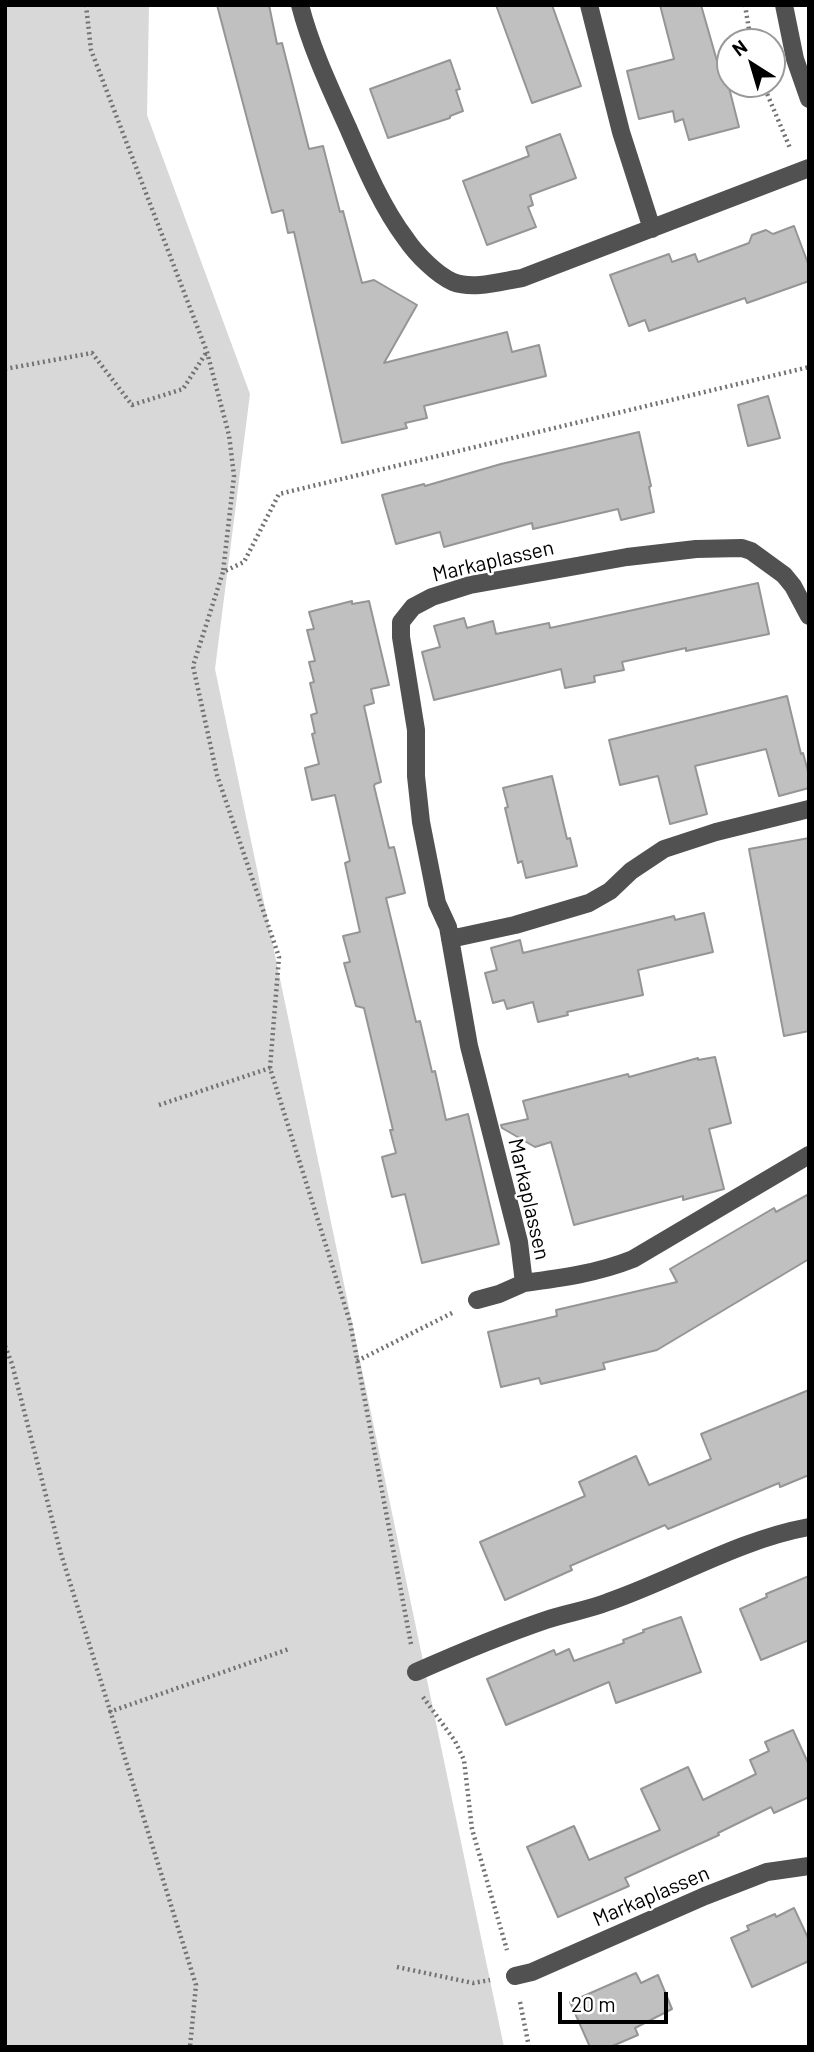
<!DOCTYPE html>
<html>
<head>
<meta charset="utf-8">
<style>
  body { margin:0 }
  #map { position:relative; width:814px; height:2052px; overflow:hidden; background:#fff; font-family:Barlow,sans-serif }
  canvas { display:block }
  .frame { position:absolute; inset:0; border:7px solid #000; pointer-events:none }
  .north { position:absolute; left:716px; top:28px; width:70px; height:70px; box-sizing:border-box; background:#fff; border:2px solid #999; border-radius:50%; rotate:323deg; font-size:19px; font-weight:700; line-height:28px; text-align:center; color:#000 }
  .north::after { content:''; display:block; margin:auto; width:24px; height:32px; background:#000; clip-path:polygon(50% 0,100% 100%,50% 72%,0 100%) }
  .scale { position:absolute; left:558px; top:1992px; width:110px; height:32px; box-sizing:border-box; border:4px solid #000; border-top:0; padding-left:9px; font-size:21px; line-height:24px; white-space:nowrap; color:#000; -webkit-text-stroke:5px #fff; paint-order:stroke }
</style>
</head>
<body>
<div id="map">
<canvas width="814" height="2052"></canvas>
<div class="frame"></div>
<div class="north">N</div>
<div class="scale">20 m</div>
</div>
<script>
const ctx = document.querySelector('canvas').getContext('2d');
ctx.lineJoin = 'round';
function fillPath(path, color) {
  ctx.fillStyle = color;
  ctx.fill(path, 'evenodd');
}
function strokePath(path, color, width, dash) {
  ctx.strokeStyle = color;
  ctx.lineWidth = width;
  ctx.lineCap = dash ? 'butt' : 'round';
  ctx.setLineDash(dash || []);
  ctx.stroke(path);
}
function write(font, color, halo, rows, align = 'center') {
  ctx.font = font + ' Barlow,sans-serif';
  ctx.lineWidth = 5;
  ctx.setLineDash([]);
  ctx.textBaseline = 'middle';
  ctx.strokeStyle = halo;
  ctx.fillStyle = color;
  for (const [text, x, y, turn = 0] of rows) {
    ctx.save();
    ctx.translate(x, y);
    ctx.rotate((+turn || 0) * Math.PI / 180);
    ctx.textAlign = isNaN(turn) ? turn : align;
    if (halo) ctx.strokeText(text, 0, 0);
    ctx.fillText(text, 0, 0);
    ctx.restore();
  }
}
const green = new Path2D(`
  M5,5H149L147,115L250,394L215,669L504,2047H5Z`);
const building = new Path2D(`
  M217,5H269L277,44L282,43L309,149L323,146L340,212L343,211L362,283L374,280L417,305L384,363L507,332L512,352L539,345L546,376L424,406L427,418L405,423L407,428L342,443L294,232L288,233L283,210L272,213Z
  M496,5H552L581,86L532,103Z
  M660,5H701L717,61L722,60L739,127L689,140L683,119L675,122L673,111L639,119L627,71L674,59Z
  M450,60L460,89L456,90L463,111L450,116V118L388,138L370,89Z
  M560,134L576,178L530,195L533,205L528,207L536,227L487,245L463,181L529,156L526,147Z
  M794,226L809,266V281L747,303L745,298L649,331L645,320L629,326L610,275L669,254L672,262L695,254L698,262L749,243L752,235L766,230L773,234Z
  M768,396L780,438L748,446L738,405Z
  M639,432L651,486L649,487L654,512L621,520L618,509L533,529L532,523L444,547L440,532L396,544L382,495L424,484L425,486L501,464Z
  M758,583L769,634L686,651V648L622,662L624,670L594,676L595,682L565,688L561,669L434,700L422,652L440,647L434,626L464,618L467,628L493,621L496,634L549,623L550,628Z
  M352,601V604L369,601L389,685L371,689L374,703L364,706L381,782L375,784L374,786L389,848L394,847L405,893L386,898L416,1022L420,1021L432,1072L435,1071L446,1120L468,1114L499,1244L422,1263L405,1194L392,1197L382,1157L396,1153L390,1130H393L364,1008L356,1006L344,963L350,962L343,936L360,932L345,863L350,861L335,795L312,800L305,768L319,764L312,734L315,733L311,715L317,713L310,683L314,682L309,662L315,661L307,630L314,629L309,612Z
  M787,696L801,754L803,753L809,775V788L779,796L766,749L695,766L707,814L670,824L658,776L620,785L609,740Z
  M552,776L567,839L570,838L577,866L526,878L522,861L518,863L505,808L508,807L503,788Z
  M809,838V1031L784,1036L749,849Z
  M704,913L713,952L638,970L643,995L567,1012L568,1015L538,1022L533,1002L507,1009L504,1000L493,1003L485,973L497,970L491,948L520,940L523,953L674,916L675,920Z
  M715,1057L731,1123L709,1129L724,1189L683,1200V1196L574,1225L551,1142L535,1147L502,1128L501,1125L528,1119L523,1101L628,1074L629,1077L698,1058V1060Z
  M809,1194V1259L657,1350L603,1363L605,1369L541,1384L539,1378L501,1387L488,1332L557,1316L556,1310L677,1282L670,1269L774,1208L776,1212Z
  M809,1390V1475L780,1487L779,1483L668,1529L665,1525L570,1566L572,1570L505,1600L480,1542L585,1496L579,1482L636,1456L649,1485L711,1459L701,1434Z
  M809,1576V1640L761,1660L740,1609L767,1597L766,1594Z
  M681,1617L701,1672L616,1703L609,1682L506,1725L487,1679L554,1650L556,1655L569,1649L574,1661L624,1643L623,1640L644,1632L643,1630Z
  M793,1730L809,1765V1797L774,1813L771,1807L718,1833L719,1835L625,1878L629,1886L558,1917L527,1847L574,1826L589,1860L660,1830L641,1789L688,1767L703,1800L756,1774L750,1760L769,1751L765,1742Z
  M794,1908L809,1940V1961L752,1987L731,1938L749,1930L747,1926L775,1914L776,1917Z
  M636,1973L641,1983L658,1975L672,2009L635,2028L638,2035L610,2047H590L570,2002Z`);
const path = new Path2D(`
  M86,5L91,50L207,352L229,435L234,476L223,572
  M745,5L751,42
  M763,84L790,148
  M5,369L92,353L132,405L183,389L206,353
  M159,1105L270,1068
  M5,1346L12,1364L61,1554L196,1985L190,2047
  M357,1361L454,1312
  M411,1644L350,1322L270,1068L279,957L217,775L193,666L223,572L244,562L279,494L809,367
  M423,1697L455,1741L464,1760L472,1829L507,1950
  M109,1712L289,1649
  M397,1967L473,1983L490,1980
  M520,2002L529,2047`);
const minor = new Path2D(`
  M300,5C311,48 331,90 349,130C365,167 382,207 406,239C416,254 437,275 453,282C474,290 502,281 522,278L809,168
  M589,5L621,132L652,229
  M784,5L795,59L809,99
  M809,616L793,586L784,575L751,551L742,548L696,549L627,557L470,585L432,597L413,607L401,622V637L416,730V776L421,822L437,903L448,927L469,1046L519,1242L524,1283C562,1278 598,1273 633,1259L809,1155
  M450,939L515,925L589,903L610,891L631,871L664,849L716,832L809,809
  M477,1300L499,1294L524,1283
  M416,1672C459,1653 502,1635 546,1620C566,1613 588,1610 608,1602C675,1579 738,1540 809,1527
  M515,1976L532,1972L705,1896L767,1872L809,1866`);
const streetNames = [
  ["Markaplassen",493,561,-13],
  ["Markaplassen",529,1199,77],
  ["Markaplassen",651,1896,-23]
];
fillPath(green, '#d8d8d8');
fillPath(building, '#c0c0c0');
strokePath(building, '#959595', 2);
strokePath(path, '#737373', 4.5, [2, 3.5]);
strokePath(minor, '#515151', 18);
write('21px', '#000', '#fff', streetNames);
</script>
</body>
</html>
